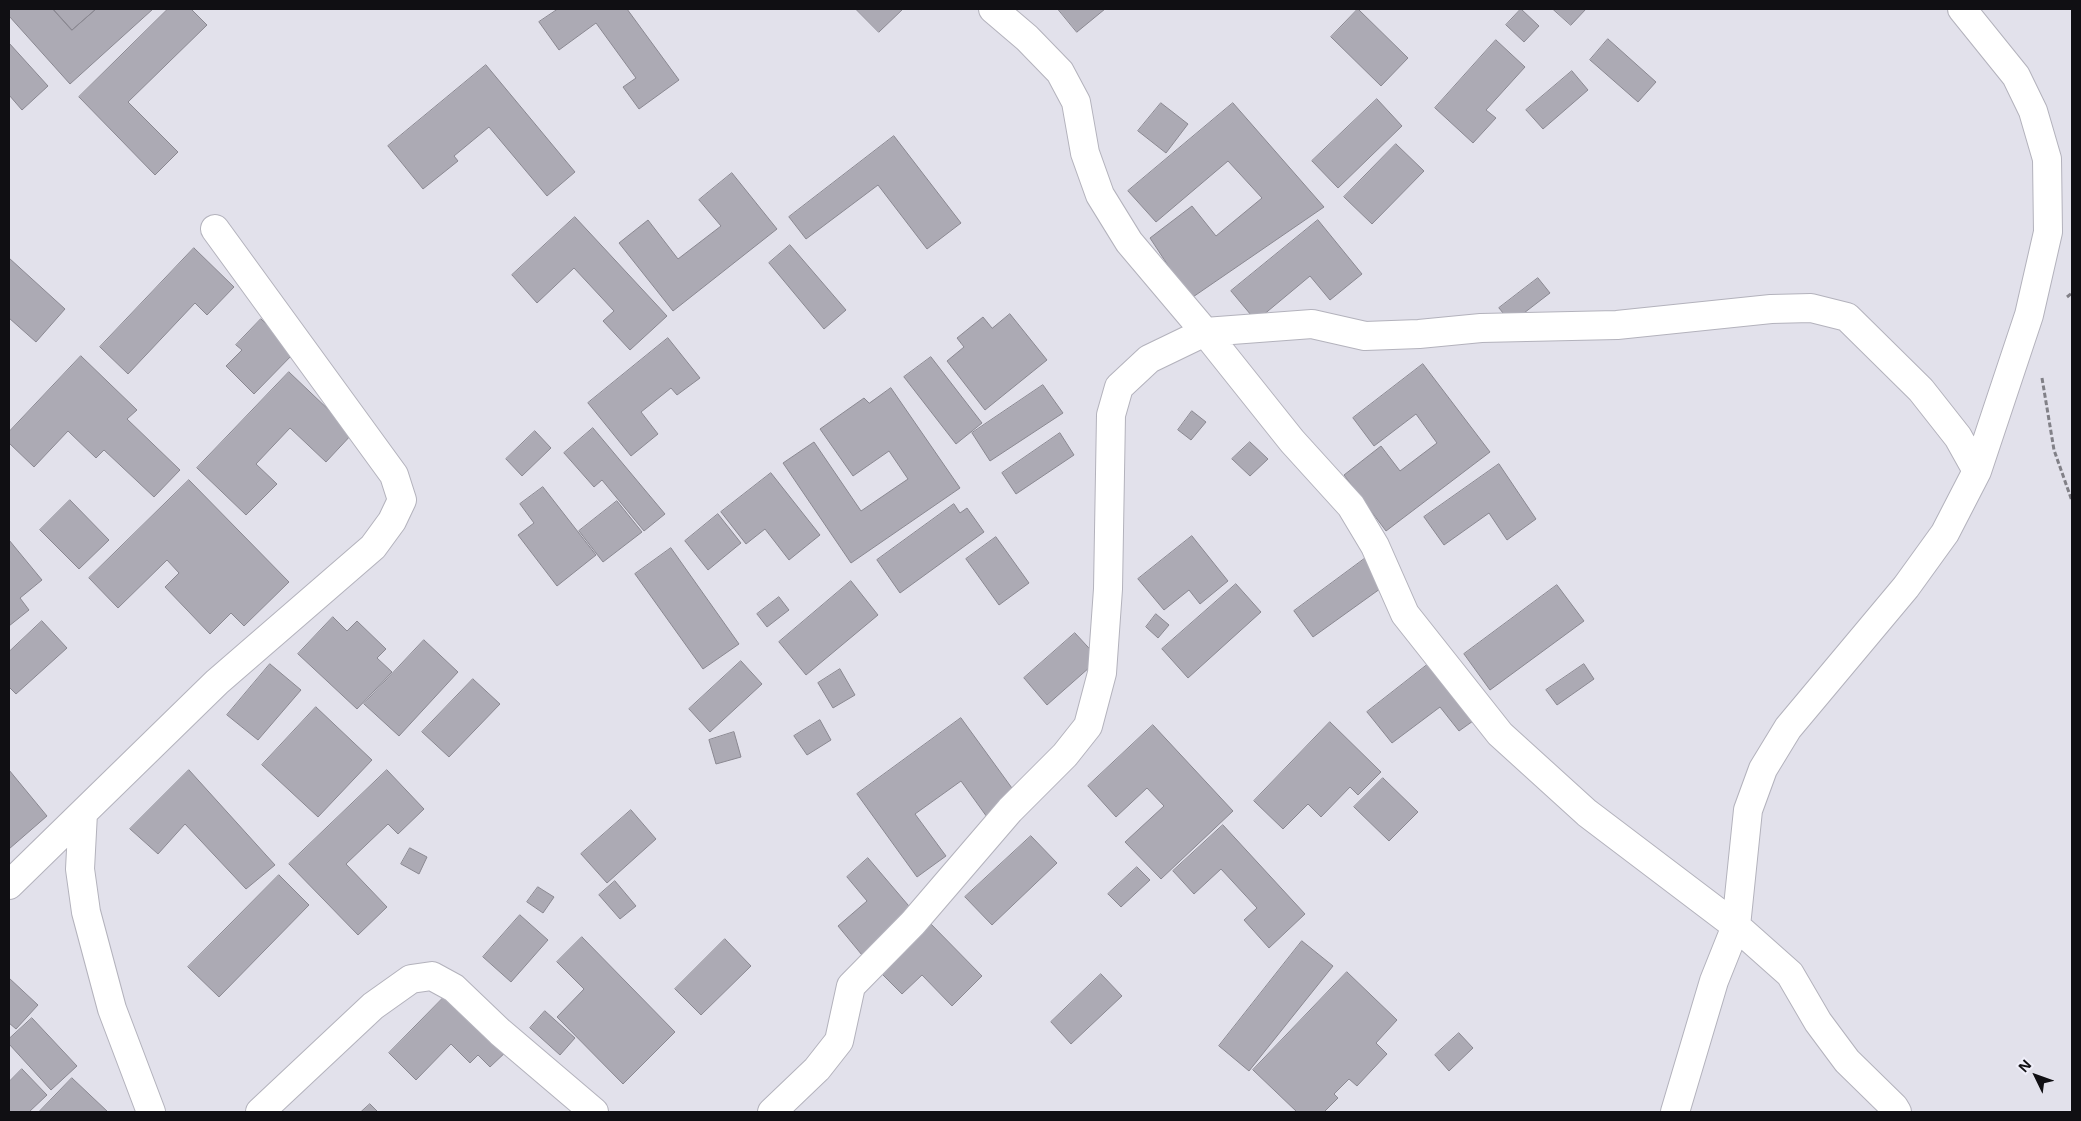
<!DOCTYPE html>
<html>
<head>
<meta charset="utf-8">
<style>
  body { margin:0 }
  #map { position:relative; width:2081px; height:1121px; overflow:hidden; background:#e2e1eb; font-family:"Open Sans",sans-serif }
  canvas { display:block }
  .frame { position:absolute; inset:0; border:10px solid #100f13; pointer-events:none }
  .north { position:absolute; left:2011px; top:1051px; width:50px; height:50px; -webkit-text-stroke:4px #efeef9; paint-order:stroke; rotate:312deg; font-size:14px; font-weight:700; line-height:20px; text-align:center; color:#100f13 }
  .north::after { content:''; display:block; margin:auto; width:18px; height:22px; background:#100f13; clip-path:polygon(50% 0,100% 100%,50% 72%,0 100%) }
</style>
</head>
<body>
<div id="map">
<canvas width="2081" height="1121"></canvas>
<div class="frame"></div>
<div class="north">N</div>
</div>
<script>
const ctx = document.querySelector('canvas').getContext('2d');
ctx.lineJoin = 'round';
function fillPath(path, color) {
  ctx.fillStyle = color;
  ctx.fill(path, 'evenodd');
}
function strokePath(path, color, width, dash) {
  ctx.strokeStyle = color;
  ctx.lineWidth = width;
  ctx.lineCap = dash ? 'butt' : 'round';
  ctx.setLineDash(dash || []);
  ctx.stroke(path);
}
const building = new Path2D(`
  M9,9H53L72,30L96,9H153L70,84L9,16Z
  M53,9H96L72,30Z
  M168,9H191L207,25L128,102L178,152L155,175L79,97Z
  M558,9H627L679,80L639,109L623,87L636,78L596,23L559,50L539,22Z
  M856,9H903L879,32Z
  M1058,9H1105L1077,32Z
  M1358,9L1408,58L1381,86L1331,37Z
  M1521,9L1539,26L1524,42L1506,25Z
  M1553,9H1586L1571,25Z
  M1608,39L1656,82L1638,102L1590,60Z
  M1496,40L1525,67L1486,110L1496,118L1473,143L1435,108Z
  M9,43L48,86L22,110L9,95Z
  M486,65L575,172L547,196L489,127L454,156L458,161L423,189L388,146Z
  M1572,71L1588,90L1543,129L1526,110Z
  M1377,99L1402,126L1338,188L1312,161Z
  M1161,103L1188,124L1166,153L1138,131Z
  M1233,103L1324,207L1190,299L1150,238L1192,206L1216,236L1262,198L1228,161L1156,222L1128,191Z
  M894,136L961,223L927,249L878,185L806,239L789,217Z
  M1396,144L1424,171L1372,224L1344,197Z
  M732,173L777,229L673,311L619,243L648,220L678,259L721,226L699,200Z
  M575,217L667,316L630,350L603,321L614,311L574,268L537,303L512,275Z
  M1318,220L1362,274L1330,300L1310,276L1256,321L1231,291Z
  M790,245L846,310L824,329L769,263Z
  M194,248L234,287L207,315L195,303L128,374L100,347Z
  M9,258L65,309L36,342L9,318Z
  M1538,278L1550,293L1511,323L1499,308Z
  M1010,314L1047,360L985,410L947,361L964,347L957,338L983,317L992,328Z
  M261,319L295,352L254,394L226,366L242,350L236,345Z
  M668,338L700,378L677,395L671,388L641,412L658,434L631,456L588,403Z
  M81,356L137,410L127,419L180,470L154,497L104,450L96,458L68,431L34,467L9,443V432Z
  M931,357L982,423L956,444L904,377Z
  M1423,364L1490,452L1386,531L1344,475L1381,446L1400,471L1437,443L1416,414L1374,446L1353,418Z
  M289,372L353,433L326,462L290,428L256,464L277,484L246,515L197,468Z
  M1043,385L1063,413L990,461L972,433Z
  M891,388L960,488L851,563L783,463L814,442L861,511L908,479L889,451L853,476L820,429L864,398L869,403Z
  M1192,411L1206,422L1191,440L1178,430Z
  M593,428L665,514L644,531L602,480L594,487L564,453Z
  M535,431L551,448L522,476L506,459Z
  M1060,433L1074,455L1016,494L1002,473Z
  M1250,442L1268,459L1250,476L1232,459Z
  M1499,464L1536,519L1507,540L1489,513L1444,545L1424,517Z
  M771,473L820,535L789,560L765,529L746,544L721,512Z
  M189,480L289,582L244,626L231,613L210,634L165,587L179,573L167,560L118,608L89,578Z
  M543,487L596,555L557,586L518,535L534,523L520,504Z
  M70,500L109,540L79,569L40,530Z
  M617,501L642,532L603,562L579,531Z
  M954,504L960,513L967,508L984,532L900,593L877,560Z
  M718,514L741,543L708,570L685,541Z
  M1192,536L1228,581L1200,604L1189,590L1164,610L1138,579Z
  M996,537L1029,583L999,605L966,559Z
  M9,540L42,580L20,598L29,610L9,626Z
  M671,548L739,644L703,669L635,574Z
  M1371,554L1391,581L1313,637L1294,611Z
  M851,581L878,615L806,675L779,642Z
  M1236,584L1261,612L1188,678L1162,649Z
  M1557,585L1584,621L1490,690L1464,654Z
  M779,597L789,610L767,627L757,614Z
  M1156,614L1169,625L1158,638L1146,627Z
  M333,617L347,631L357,621L386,649L377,658L392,672L357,709L298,654Z
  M42,621L67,648L16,694L9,687V652Z
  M1075,633L1099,659L1047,705L1024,678Z
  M424,640L458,672L399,736L364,704Z
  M1436,658L1480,716L1459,731L1440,707L1392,743L1367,712Z
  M741,661L762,684L710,732L689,709Z
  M270,664L301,690L258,740L227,715Z
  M1584,664L1594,679L1557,705L1546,690Z
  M840,669L855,695L833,708L818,683Z
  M473,679L500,704L449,757L422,732Z
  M316,707L372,760L318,817L262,765Z
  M961,718L1017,795L987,817L961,781L915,814L946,856L917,877L857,794Z
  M820,720L831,740L807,755L794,736Z
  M1330,722L1381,772L1358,795L1350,787L1321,817L1308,804L1283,829L1254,801Z
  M1153,725L1233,811L1161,879L1125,842L1164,806L1147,788L1116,817L1088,786Z
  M734,732L741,757L716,764L709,740Z
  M9,770L47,816L9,849Z
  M189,770L275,865L246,889L185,824L158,854L130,829Z
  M387,770L424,809L398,834L388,824L346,864L387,907L358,935L289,864Z
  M1383,778L1418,812L1389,841L1354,807Z
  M631,810L656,839L607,883L581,854Z
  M1223,825L1305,914L1269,948L1244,920L1257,908L1221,869L1194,894L1173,871Z
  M1031,836L1057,863L992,925L965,897Z
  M410,848L427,857L419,874L401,864Z
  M868,858L914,912L862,955L838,926L867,901L847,877Z
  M1137,867L1150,880L1121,907L1108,894Z
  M279,875L309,905L219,997L188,967Z
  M615,881L636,906L620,919L599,895Z
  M538,887L554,897L543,913L527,902Z
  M520,915L548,940L511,982L483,957Z
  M928,921L982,976L952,1006L922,975L902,994L878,970Z
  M582,937L675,1032L623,1084L557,1017L584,989L557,962Z
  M725,939L751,966L701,1015L675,989Z
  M1302,941L1333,966L1249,1071L1219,1046Z
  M1347,972L1397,1020L1376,1043L1387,1054L1357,1086L1349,1079L1334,1094L1338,1098L1324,1112H1297L1253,1070Z
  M1101,974L1122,996L1071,1044L1051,1022Z
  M9,978L38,1005L16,1029L9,1023Z
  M450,991L509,1049L490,1067L478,1055L470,1063L451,1044L416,1080L389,1053Z
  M545,1011L575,1038L560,1055L530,1028Z
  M32,1018L77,1066L51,1090L9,1044V1039Z
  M1459,1033L1473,1048L1449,1071L1435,1055Z
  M22,1069L47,1095L29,1112H9V1082Z
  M72,1078L108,1112H39Z
  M370,1104L378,1112H361Z`);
const path = new Path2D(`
  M2067,297L2072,293
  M2042,378L2054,450L2072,501`);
const minor = new Path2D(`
  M993,9L1027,38L1060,72L1076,102L1085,153L1100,195L1129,242L1205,332L1292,441L1351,506L1375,546L1405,614L1500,734L1587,813L1736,926L1790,974L1818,1022L1847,1061L1894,1107L1897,1112
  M83,813L80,869L86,912L112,1009L151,1112
  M9,885L217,682L373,547L392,521L402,500L394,475L215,229
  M260,1112L373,1006L411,979L432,976L454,988L500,1032L594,1112
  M772,1112L817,1069L839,1041L851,986L913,923L1010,810L1065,755L1088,726L1102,673L1108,589L1111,415L1119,387L1149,359L1205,332L1312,324L1365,336L1419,334L1481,328L1617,325L1771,309L1811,308L1847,317L1921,390L1958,437L1977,471
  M1675,1112L1714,981L1736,926L1748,810L1763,769L1788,728L1906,587L1945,533L1977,471L2029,315L2048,232L2047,159L2033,111L2016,76L1962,9`);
fillPath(building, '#acaab4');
strokePath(building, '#8a8891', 1);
strokePath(minor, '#b3b2bc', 30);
strokePath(path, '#818087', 3, [5, 2.5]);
strokePath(minor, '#fff', 28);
</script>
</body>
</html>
